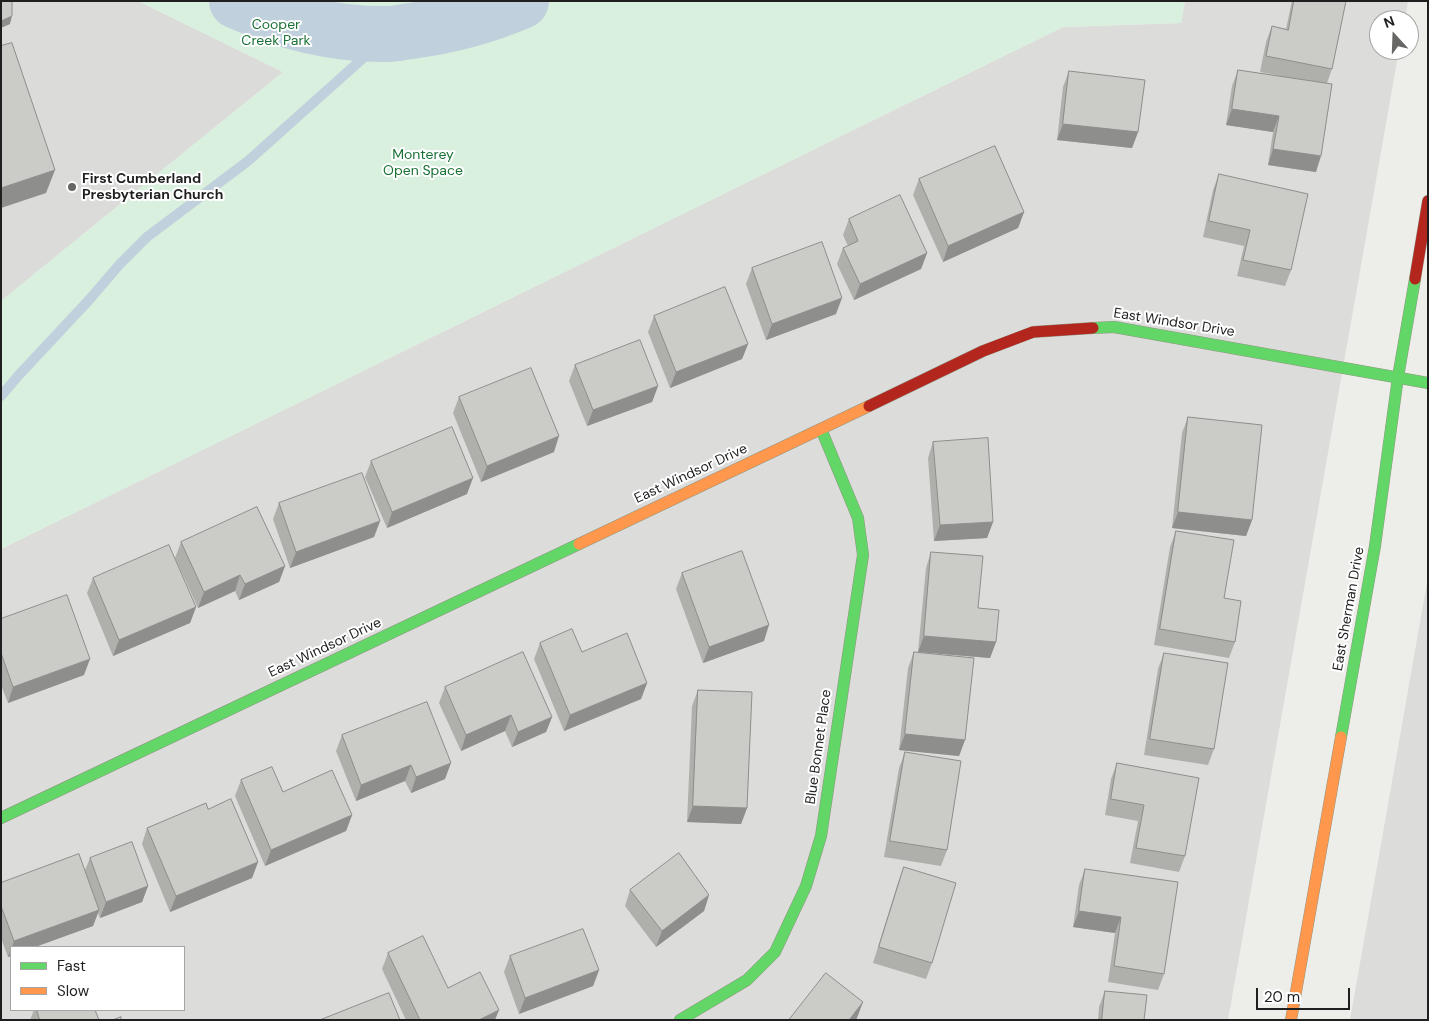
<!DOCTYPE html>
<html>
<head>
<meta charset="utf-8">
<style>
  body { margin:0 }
  #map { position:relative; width:1429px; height:1021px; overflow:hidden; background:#edede9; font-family:"DM Sans",sans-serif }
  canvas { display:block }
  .frame { position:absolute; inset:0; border:2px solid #1f1f1f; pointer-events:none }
  .legend { position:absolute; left:10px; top:946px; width:175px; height:65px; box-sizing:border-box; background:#fff; border:1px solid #a5a5a5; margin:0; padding:6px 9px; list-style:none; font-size:15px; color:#1f1f1f }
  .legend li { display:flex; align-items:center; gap:10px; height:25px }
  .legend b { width:25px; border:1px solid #a5a5a5 }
  .north { position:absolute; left:1369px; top:10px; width:50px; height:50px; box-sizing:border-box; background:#fff; border:1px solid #a5a5a5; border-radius:50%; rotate:340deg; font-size:14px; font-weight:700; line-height:20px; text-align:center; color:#1f1f1f }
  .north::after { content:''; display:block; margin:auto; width:18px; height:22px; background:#676766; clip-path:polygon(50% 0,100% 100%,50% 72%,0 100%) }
  .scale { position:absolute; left:1256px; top:988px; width:94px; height:22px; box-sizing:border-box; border:2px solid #1f1f1f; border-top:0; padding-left:6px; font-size:15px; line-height:18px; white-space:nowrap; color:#1f1f1f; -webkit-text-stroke:4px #fff; paint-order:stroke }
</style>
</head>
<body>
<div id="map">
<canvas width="1429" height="1021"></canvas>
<div class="frame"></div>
<ul class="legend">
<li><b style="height:6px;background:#63d668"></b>Fast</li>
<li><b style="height:6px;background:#ff974d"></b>Slow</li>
</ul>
<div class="north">N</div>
<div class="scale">20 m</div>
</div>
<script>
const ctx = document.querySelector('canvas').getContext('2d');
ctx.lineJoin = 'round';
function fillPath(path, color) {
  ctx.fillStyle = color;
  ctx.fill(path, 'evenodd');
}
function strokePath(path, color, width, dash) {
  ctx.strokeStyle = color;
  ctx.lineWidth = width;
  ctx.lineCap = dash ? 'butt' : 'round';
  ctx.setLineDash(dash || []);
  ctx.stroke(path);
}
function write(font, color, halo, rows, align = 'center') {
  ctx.font = font + ' "DM Sans",sans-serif';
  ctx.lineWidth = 4;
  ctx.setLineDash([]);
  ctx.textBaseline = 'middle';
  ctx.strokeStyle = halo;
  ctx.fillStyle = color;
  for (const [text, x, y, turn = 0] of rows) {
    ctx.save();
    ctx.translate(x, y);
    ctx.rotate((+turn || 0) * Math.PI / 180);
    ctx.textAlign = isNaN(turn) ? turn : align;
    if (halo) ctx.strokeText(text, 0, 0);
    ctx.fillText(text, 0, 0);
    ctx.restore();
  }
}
const residential = new Path2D(`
  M1185,1H1408L1405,20H1379V50H1399L1228,1020H1V549L1063,27L1181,23ZM11,947H184V1010H11Z
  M1428,577V1020H1350Z`);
const religious = new Path2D(`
  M1,1H138L283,72L1,301Z`);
const park = new Path2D(`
  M138,1H1185L1181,23L1063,27L1,549V301L283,72Z`);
const stream = new Path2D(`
  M1,396L18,376L89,300L119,265L147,237L248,161L390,34`);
const river = new Path2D(`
  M237,1C284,22 336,35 388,34C396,34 403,32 411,31C448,26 486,16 521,1`);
const fast = new Path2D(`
  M1093,328L1114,327L1428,383
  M1341,737L1375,546L1398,377L1415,279
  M1,818L579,544
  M680,1020L747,980L775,952L806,886L821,836L863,555L858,518L821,429`);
const slow = new Path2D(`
  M579,544L869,406
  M1291,1020L1341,737`);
const jam = new Path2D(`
  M1415,279L1428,201
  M869,406L983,351L1033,332L1093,328`);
const wall = new Path2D(`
  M1292,1H1346L1332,69L1327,83L1316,172L1268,165L1273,132L1226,125L1232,86L1238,70L1287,77L1260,72L1266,42L1272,26L1286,29Z
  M1069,71L1138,132L1132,148L1057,140L1063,87Z
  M1219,174L1291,270L1285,286L1237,276L1244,246L1203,237L1213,190Z
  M919,179L1024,212L1018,228L943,262L913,195Z
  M849,219L927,253L921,269L854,300L837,264L843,248L848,246L843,235Z
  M752,268L836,314L766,340L746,284Z
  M654,316L748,344L742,359L670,388L648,332Z
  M575,365L658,386L652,402L587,426L569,381Z
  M459,397L554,452L481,482L453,413Z
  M1188,417L1252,520L1246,536L1172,528L1182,433Z
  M933,442L993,522L987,538L934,541L928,458Z
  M371,461L467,494L387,528L365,477Z
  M279,503L380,521L374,537L290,568L273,519Z
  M1176,531L1224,598L1235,642L1229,658L1154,645L1170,547Z
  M181,542L285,566L279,582L239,600L235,591L198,608L175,558Z
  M931,552L978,608L996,642L990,658L918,652L926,568Z
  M682,573L764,641L703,663L676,589Z
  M93,578L196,607L190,623L113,656L87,593Z
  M1,619L84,675L8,703L1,685Z
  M540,643L582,652L647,683L641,699L564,731L534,659Z
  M914,652L965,740L959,756L899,750L908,668Z
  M1164,653L1214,749L1208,765L1144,755L1158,669Z
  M445,687L552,717L546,732L512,747L505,731L461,751L439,703Z
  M698,690L747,808L741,824L687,822L692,706Z
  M342,735L445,779L411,793L405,781L356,801L336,751Z
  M905,752L947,850L941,866L884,857L899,768Z
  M1117,763L1185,856L1179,872L1130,863L1138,821L1105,815L1111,779Z
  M241,780L283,792L352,815L346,831L265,866L235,796Z
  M208,809L258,862L252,878L170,912L142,844L147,828Z
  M90,858L148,886L142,902L100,918L98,913L93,926L35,947H11V956L8,957L1,938V883L85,870Z
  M904,867L932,963L926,979L873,963L898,883Z
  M1085,869L1164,974L1158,990L1108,982L1115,933L1073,927L1079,885Z
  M630,890L709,895L704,911L656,947L625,906Z
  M388,953L448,988L495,1020H406L382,969Z
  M510,956L599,970L593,986L519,1014L504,972Z
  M1105,991L1144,1020H1098L1099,1007Z
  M34,1010H95L99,1020H30Z`);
const shadedWall = new Path2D(`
  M12,16L10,24L1,28V21Z
  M1232,109L1279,116L1273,132L1226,125Z
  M1063,124L1138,132L1132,148L1057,140Z
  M1273,149L1321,156L1316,172L1268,165Z
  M55,170L46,193L1,208V188Z
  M1024,212L1018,228L943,262L948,246Z
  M927,253L921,269L854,300L860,284Z
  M842,298L836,314L766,340L772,324Z
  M748,344L742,359L670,388L676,372Z
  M658,386L652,402L587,426L593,410Z
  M559,436L554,452L481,482L487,466Z
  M473,478L467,494L387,528L392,512Z
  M1178,512L1252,520L1246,536L1172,528Z
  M380,521L374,537L290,568L296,552Z
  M993,522L987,538L934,541L940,525Z
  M285,566L279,582L239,600L245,584Z
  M240,575L235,591L198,608L204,592Z
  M196,607L190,623L113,656L119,640Z
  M769,625L764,641L703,663L709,647Z
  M924,636L996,642L990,658L918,652Z
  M90,659L84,675L8,703L13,687Z
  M647,683L641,699L564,731L570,715Z
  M511,715L505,731L461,751L466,735Z
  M552,717L546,732L512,747L518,732Z
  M905,734L965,740L959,756L899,750Z
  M451,763L445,779L411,793L416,777Z
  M411,765L405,781L356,801L361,785Z
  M693,806L747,808L741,824L687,822Z
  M352,815L346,831L265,866L271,850Z
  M258,862L252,878L170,912L176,896Z
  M148,886L142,902L100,918L106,902Z
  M709,895L704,911L656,947L662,931Z
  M99,910L93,926L35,947H12L14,941Z
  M1079,911L1121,917L1115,933L1073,927Z
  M11,948V956L8,957Z
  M599,970L593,986L519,1014L525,998Z
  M863,1002L857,1018L856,1020H849Z
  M499,1010L495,1020H479Z`);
const building = new Path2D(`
  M1,1H12V16L1,21Z
  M1294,1H1346L1332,69L1266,56L1272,26L1288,30Z
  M12,43L55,170L1,188V46Z
  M1238,70L1332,84L1321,156L1273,149L1279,116L1232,109Z
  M1069,71L1145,80L1138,132L1063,124Z
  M995,146L1024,212L948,246L919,179Z
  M1219,174L1308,194L1291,270L1243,260L1250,230L1209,221Z
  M900,195L927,253L860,284L843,248L858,241L849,219Z
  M822,242L842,298L772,324L752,268Z
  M725,287L748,344L676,372L654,316Z
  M640,340L658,386L593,410L575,365Z
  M531,368L559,436L487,466L459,397Z
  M1188,417L1262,425L1252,520L1178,512Z
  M452,427L473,478L392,512L371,461Z
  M988,438L993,522L940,525L933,442Z
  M362,473L380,521L296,552L279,503Z
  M257,507L285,566L245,584L240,575L204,592L181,542Z
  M1176,531L1234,540L1224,598L1241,601L1235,642L1160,629Z
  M169,545L196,607L119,640L93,578Z
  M742,551L769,625L709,647L682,573Z
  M931,552L983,556L978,608L999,610L996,642L924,636Z
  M67,595L90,659L13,687L1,653V619Z
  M572,629L582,652L627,633L647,683L570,715L540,643Z
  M523,652L552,717L518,732L511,715L466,735L445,687Z
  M914,652L974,658L965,740L905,734Z
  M1164,653L1228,663L1214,749L1150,739Z
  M698,690L752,692L747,808L693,806Z
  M427,702L451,763L416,777L411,765L361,785L342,735Z
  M905,752L961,761L947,850L890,841Z
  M1117,763L1199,778L1185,856L1136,848L1144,805L1111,799Z
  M272,767L283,792L332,770L352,815L271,850L241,780Z
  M231,799L258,862L176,896L147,828L206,803L208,809Z
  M132,842L148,886L106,902L90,858Z
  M679,853L709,895L662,931L630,890Z
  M79,854L99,910L14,941L1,906V883Z
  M904,867L956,883L932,963L879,947Z
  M1085,869L1178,882L1164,974L1114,966L1121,917L1079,911Z
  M583,929L599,970L525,998L510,956Z
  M423,936L448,988L480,972L499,1010L479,1020H420L388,953Z
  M826,973L863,1002L849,1020H789Z
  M1105,991L1147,995L1144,1020H1102Z
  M389,993L400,1020H320Z
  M37,1010H95L99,1020H40Z
  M121,1017V1020H113Z`);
const markers = [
  [72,187,5,"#676766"]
];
const parkNames = [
  ["Cooper",276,25],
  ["Creek Park",276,41],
  ["Monterey",423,155],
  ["Open Space",423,171]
];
const poiNames = [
  ["First Cumberland",82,179],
  ["Presbyterian Church",82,195]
];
const streetNames = [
  ["East Windsor Drive",1174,323,9],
  ["East Windsor Drive",691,474,-25],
  ["East Sherman Drive",1349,609,-80],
  ["East Windsor Drive",325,648,-25],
  ["Blue Bonnet Place",819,747,-82]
];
fillPath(residential, '#dcdcda');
fillPath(religious, '#dbdbda');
fillPath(park, '#d9f0df');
strokePath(stream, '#c0d0dc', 10);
strokePath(river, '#c0d0dc', 56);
strokePath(fast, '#909583', 12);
strokePath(slow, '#909583', 12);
strokePath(jam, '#909583', 12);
strokePath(fast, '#63d668', 11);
strokePath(slow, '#ff974d', 11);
strokePath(jam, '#b3261e', 11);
fillPath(wall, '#afafac');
fillPath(shadedWall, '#8e8e8c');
fillPath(building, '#cbcbc8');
strokePath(building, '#8e8e8c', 1);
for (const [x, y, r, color] of markers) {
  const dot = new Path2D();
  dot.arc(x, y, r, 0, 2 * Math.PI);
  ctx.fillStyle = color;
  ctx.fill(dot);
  strokePath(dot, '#fff', 2);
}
write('14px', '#1a7035', '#fff', parkNames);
write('bold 14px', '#1f1f1f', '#fff', poiNames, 'left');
write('14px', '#1f1f1f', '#fff', streetNames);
</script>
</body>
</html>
